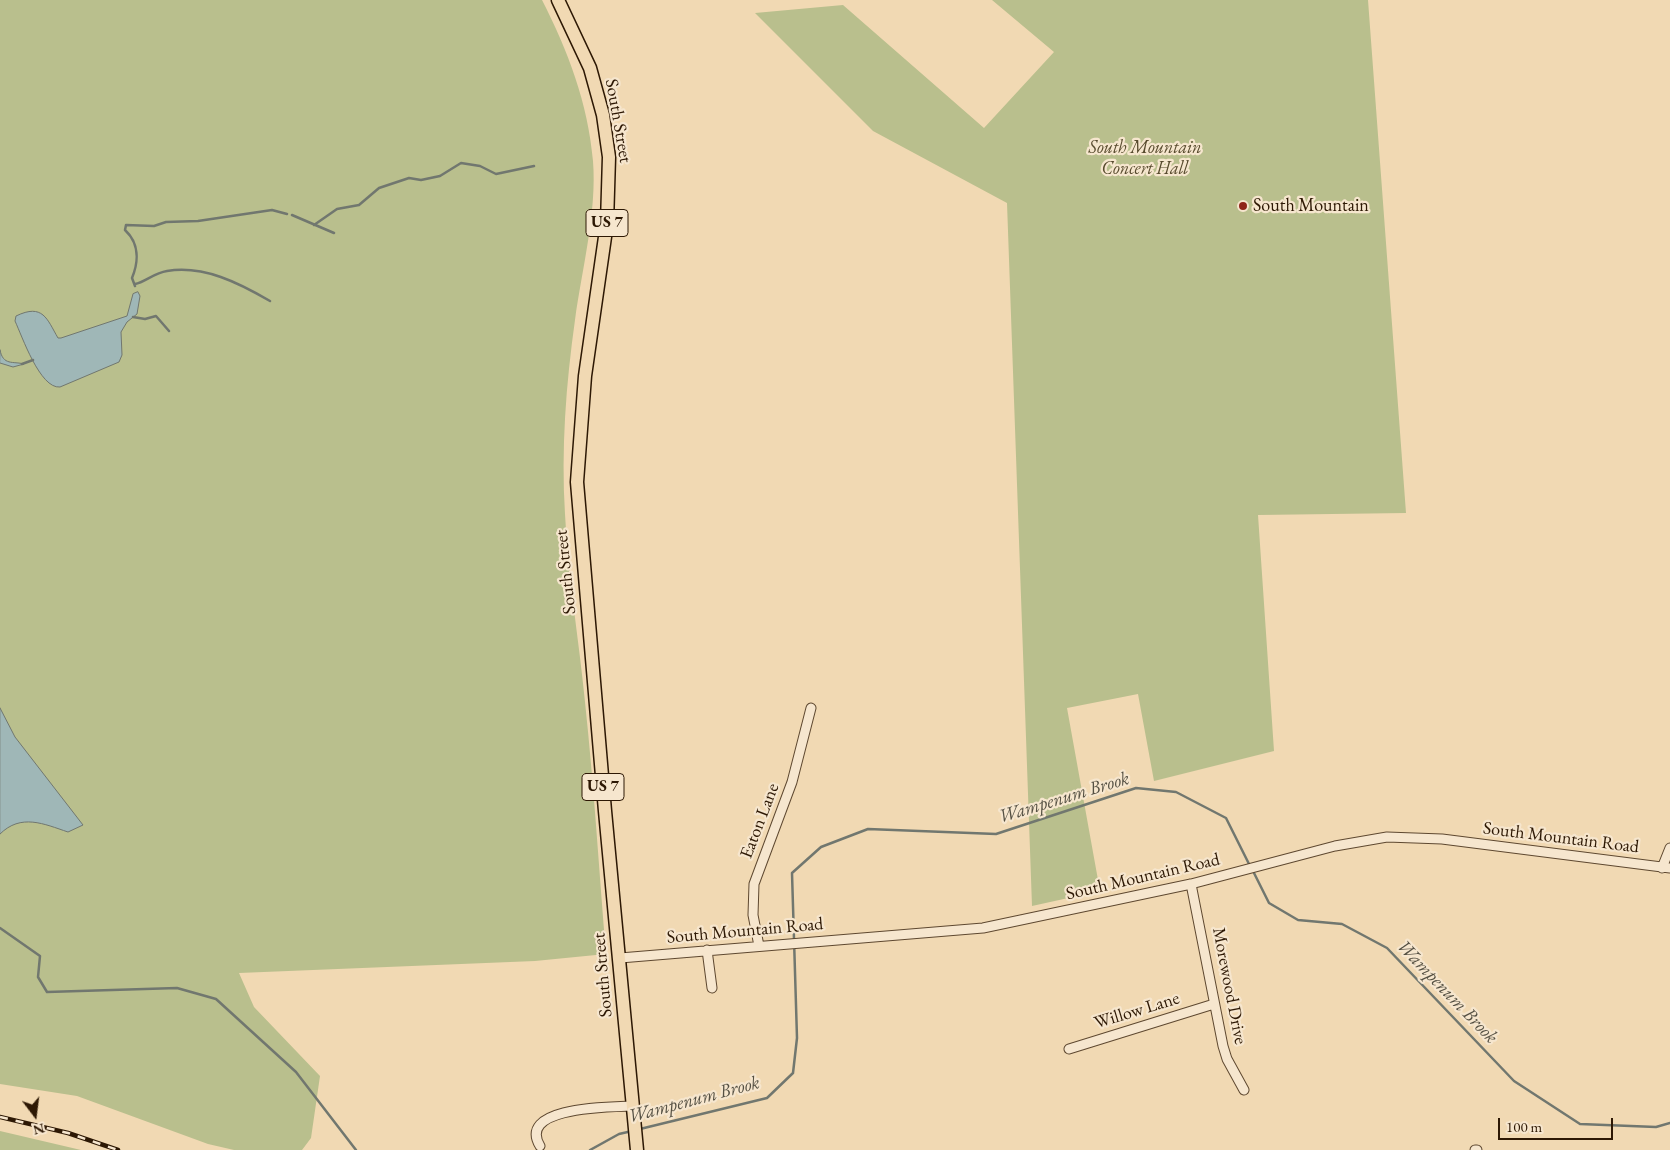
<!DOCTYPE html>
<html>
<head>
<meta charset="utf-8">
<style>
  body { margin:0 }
  #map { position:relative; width:1670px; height:1150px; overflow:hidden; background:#f1d9b3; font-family:"EB Garamond",serif }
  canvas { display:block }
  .north { position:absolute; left:10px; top:1090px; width:50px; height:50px; -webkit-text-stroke:4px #f6e6ce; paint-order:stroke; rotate:165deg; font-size:14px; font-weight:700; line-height:20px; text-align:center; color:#2d1804 }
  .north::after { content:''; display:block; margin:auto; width:18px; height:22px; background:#2d1804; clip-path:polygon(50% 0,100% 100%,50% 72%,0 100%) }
  .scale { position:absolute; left:1498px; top:1118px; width:115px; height:22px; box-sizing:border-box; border:2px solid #2d1804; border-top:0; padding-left:6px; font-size:15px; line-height:18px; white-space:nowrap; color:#2d1804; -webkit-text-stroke:4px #f6e6ce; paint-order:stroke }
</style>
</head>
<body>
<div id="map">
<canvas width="1670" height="1150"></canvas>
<div class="north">N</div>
<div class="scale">100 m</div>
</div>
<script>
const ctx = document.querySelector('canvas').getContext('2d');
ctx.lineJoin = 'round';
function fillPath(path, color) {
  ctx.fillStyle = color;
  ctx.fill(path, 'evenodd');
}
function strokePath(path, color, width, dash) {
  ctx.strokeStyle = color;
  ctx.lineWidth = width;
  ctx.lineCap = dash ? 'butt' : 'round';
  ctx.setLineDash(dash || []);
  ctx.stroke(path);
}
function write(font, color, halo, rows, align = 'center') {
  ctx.font = font + ' "EB Garamond",serif';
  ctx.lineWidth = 4.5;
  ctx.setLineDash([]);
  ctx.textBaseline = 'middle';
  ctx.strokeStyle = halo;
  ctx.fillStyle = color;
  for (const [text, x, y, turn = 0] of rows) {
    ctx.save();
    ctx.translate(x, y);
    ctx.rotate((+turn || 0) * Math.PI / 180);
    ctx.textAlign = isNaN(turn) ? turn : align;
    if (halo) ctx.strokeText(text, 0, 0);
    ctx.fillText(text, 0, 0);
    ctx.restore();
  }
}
const green = new Path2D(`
  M0,0H542C568,51 588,103 593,161C597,212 582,269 575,320C566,384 561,449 565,514C568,577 579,640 585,702C594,786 599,870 606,954L535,961L239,973L254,1007L320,1076L311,1138L302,1150H234L208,1144L77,1096L0,1084Z
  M992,0H1368L1406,513L1258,515L1274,751L1154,781L1138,694L1067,708L1100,891L1032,906L1007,203L873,131L755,13L843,5L984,128L1054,52Z
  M0,1131L81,1150H0Z`);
const water = new Path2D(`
  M138,292L140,296L137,314L127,322L121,332L122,355L119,362L60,387C40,389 22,336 15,321L16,316C43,303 47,319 58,338H61L127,316L133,294Z
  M0,350C3,366 13,361 24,364L13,367L0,363Z
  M0,708L15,737L83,825L68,832C44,824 21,813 0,834Z`);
const stream = new Path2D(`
  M292,215L334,233
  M314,225L337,209L359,205L379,188L409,178L421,180L440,176L461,163L480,166L496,174L534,166
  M135,284C145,282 154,273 167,271C204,265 239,283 270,301
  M135,286L132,278C139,261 139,243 125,230L126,225L154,226L166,222L198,221L272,210L287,214
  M133,317L145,319L156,316L169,331
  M22,364L33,360
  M1253,871L1269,903L1298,920L1342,924L1387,948L1514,1081L1580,1124L1656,1127L1670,1123
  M0,928L40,956L38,977L47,992L177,988L216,999L296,1072L356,1150
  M640,1129L767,1098L793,1073L797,1038L792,873L821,847L868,829L996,834L1136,788L1176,792L1226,818L1250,866
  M590,1150L619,1134L632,1131`);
const minor = new Path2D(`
  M1662,868L1670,848
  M1191,884L1223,1046L1227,1059L1244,1090
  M759,946L753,915L754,884L792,782L811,708
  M707,950L712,988
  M620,958L983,928L1191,884L1335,846L1387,837L1442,839L1670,868
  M1069,1049L1214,1004
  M540,1146C516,1106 613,1107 633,1106
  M1475,1150H1477`);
const highway = new Path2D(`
  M558,0L590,68L603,115L609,157L607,223L585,376L577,482L605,811L637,1150`);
const rail = new Path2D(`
  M0,1117L68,1133L118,1150`);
const markers = [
  [1243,206,5,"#8f2418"]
];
const shields = [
  [607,223,42],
  [603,787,42]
];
const shieldNames = [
  ["US 7",607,223],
  ["US 7",603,787]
];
const streetNames = [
  ["South Street",618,121,80],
  ["South Street",566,572,-96],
  ["Eaton Lane",760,821,-69],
  ["South Mountain Road",1561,838,7],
  ["South Mountain Road",1143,877,-13],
  ["South Mountain Road",745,931,-5],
  ["South Street",603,975,-95],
  ["Morewood Drive",1229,986,79],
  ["Willow Lane",1137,1011,-17]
];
const parkNames = [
  ["South Mountain",1145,148],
  ["Concert Hall",1145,169]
];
const poiNames = [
  ["South Mountain",1253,206]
];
const waterNames = [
  ["Wampenum Brook",1064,798,-17],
  ["Wampenum Brook",1447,992,46],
  ["Wampenum Brook",694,1100,-15]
];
fillPath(green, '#b9bf8d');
fillPath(water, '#9fb7b7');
strokePath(water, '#71776f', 1);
strokePath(stream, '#71776f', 2.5);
strokePath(minor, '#5e4830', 11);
strokePath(highway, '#2d1804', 15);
strokePath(minor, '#f6e6ce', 9);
strokePath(highway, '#f1d9b3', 12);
strokePath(rail, '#2d1804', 4.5);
strokePath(rail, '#f6e6ce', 2.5, [8]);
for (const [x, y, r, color] of markers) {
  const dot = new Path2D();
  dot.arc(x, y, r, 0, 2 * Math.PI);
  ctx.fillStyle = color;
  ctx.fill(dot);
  strokePath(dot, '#f6e6ce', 2);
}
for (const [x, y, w] of shields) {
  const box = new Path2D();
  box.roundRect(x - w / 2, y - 13.5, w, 27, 4);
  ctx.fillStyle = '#f6e6ce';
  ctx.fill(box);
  strokePath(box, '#2d1804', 1);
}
write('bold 16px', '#2d1804', null, shieldNames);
write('18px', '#2d1804', '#f6e6ce', streetNames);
write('italic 18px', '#574a2d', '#f6e6ce', parkNames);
write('18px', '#2d1804', '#f6e6ce', poiNames, 'left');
write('italic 19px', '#555043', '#f6e6ce', waterNames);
</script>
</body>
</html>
